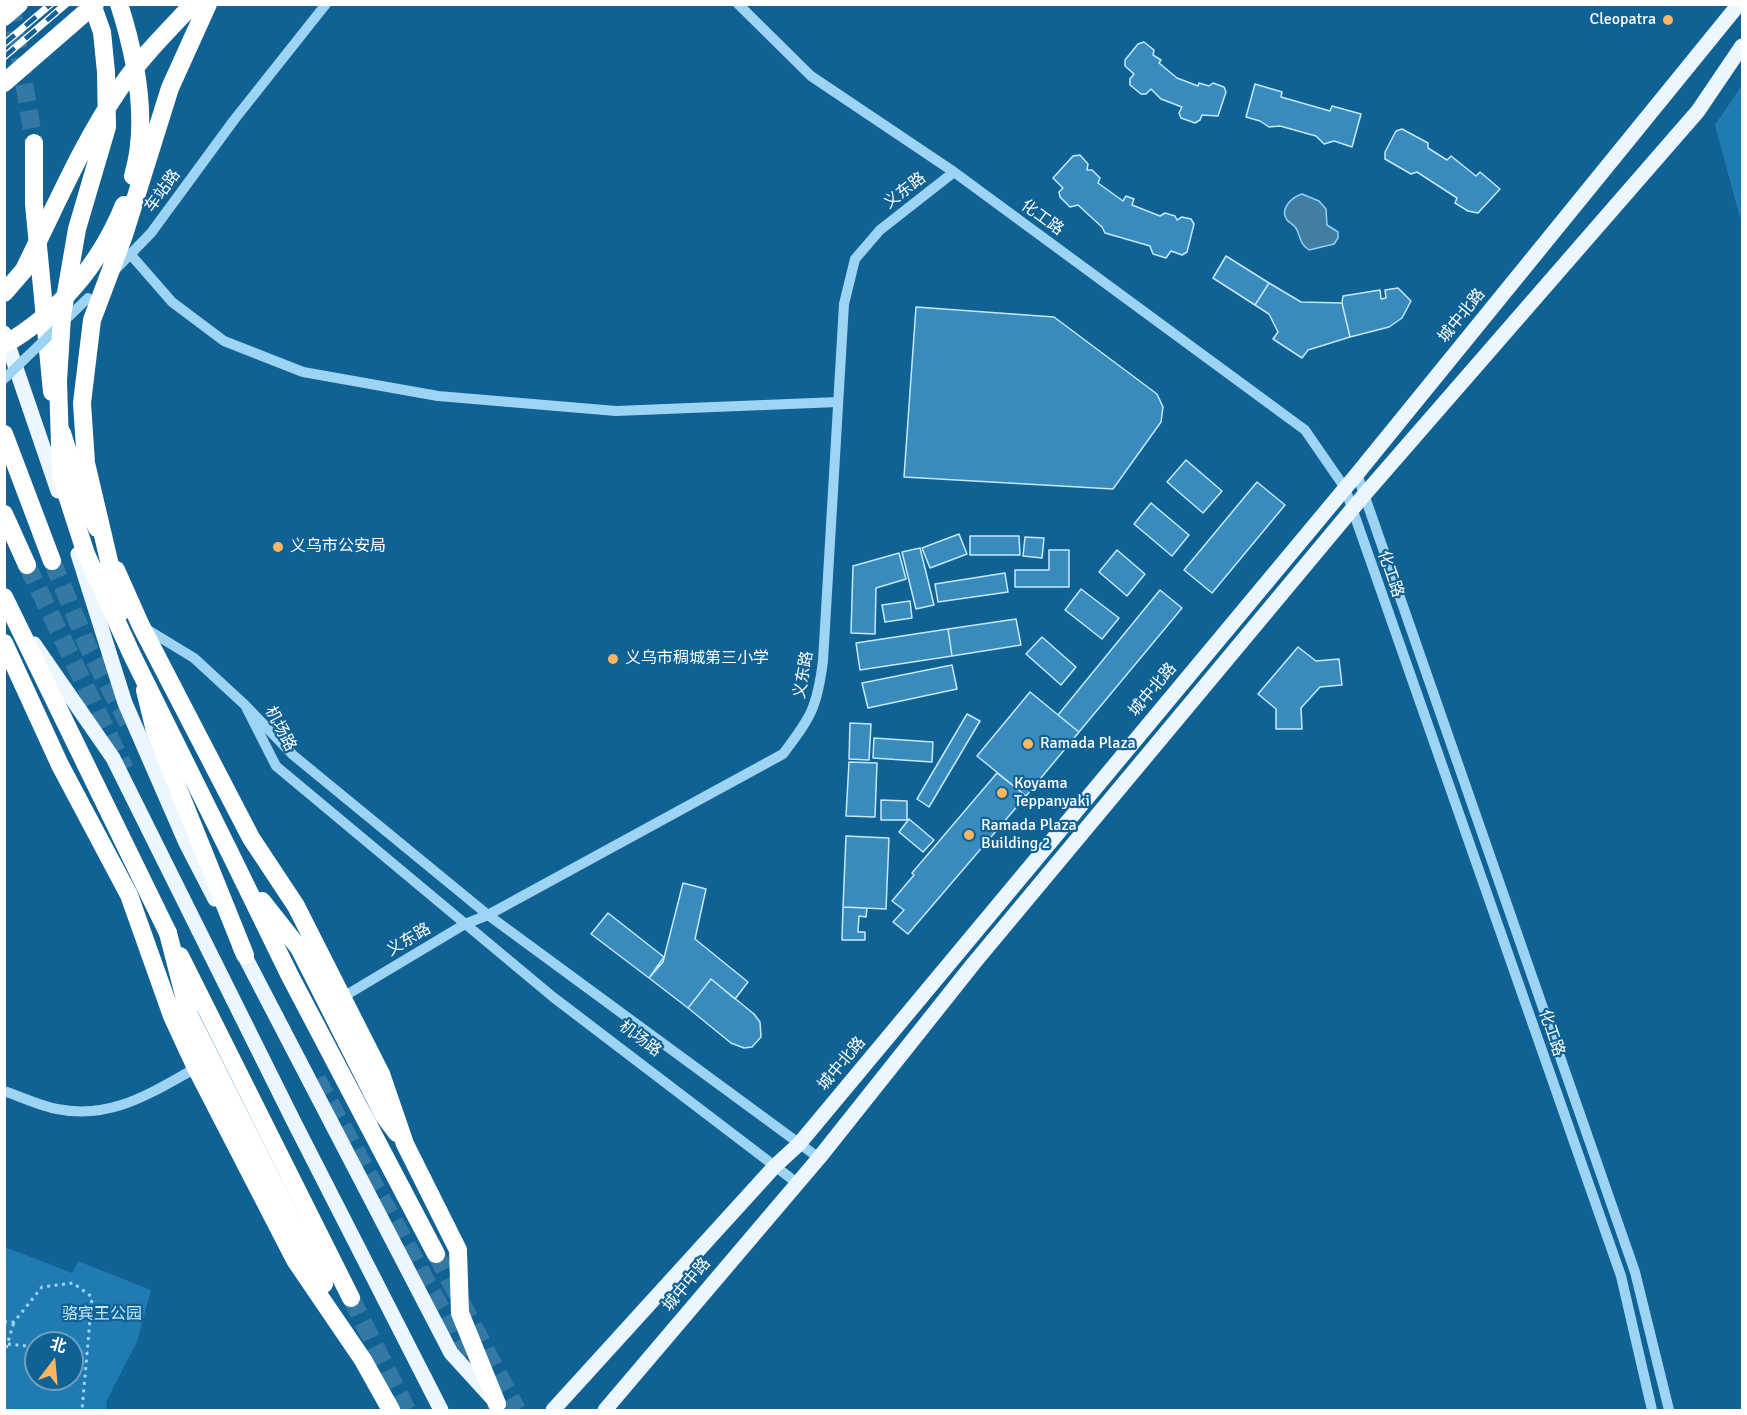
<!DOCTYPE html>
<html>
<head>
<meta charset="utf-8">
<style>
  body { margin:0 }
  #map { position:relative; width:1747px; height:1415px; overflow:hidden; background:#106194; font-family:Signika,"Noto Sans SC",sans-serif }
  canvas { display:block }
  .frame { position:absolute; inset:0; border:6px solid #fff; pointer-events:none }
  .north { position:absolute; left:24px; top:1331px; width:60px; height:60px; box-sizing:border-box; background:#106194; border:2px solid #70a0bf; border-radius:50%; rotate:16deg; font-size:16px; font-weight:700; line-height:24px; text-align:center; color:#fff }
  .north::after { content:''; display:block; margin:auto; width:21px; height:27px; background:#ffb661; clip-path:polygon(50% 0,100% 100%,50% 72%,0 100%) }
</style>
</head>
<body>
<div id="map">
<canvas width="1747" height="1415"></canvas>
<div class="frame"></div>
<div class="north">北</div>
</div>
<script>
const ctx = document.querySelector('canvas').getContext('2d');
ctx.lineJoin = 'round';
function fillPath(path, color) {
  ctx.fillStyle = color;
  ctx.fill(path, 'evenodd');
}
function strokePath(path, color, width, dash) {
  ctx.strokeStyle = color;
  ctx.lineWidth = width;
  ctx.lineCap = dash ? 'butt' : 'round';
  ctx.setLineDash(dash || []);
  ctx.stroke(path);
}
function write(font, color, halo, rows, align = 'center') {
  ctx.font = font + ' Signika,"Noto Sans SC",sans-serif';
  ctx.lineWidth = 4.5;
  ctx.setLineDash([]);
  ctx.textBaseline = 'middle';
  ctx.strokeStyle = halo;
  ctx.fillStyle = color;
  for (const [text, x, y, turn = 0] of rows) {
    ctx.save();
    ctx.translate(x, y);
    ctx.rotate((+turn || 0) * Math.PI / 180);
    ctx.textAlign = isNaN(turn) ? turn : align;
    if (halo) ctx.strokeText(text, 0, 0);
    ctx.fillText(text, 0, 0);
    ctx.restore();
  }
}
const green = new Path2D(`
  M1742,85V225L1715,125Z
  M5,1247L72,1273L78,1261L151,1290L137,1342L107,1400L106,1410H5ZM36,1343H72V1379H36Z`);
const water = new Path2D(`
  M1302,194L1319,201L1326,209L1327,225L1338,232V238L1334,244L1309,250C1300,244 1301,239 1297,230C1295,224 1290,224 1287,220C1279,209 1292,197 1302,194Z`);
const building = new Path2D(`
  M1144,42L1154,50L1153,55L1161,60L1159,63L1177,78L1198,86L1199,83L1209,86L1213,83L1224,87L1226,92L1218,116L1202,115L1200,120L1195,123L1181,118L1179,113L1182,107L1161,99L1151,89L1146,94H1141L1130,85V79L1134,74L1125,66V60L1138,44Z
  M1255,84L1282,92L1281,97L1330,111L1332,106L1361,114L1352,147L1334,141L1324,144L1316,136L1280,126L1269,127L1260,121L1246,117Z
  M1402,129L1428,143V148L1447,160L1451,156L1476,176L1480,172L1500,189L1478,213L1468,211L1455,203L1457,198L1417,172L1411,174L1385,159V152L1396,131Z
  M1080,155L1088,164L1087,170H1092L1100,178L1098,183L1123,201L1126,196L1134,199L1132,205L1160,216L1165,213L1175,216L1177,220L1182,217L1191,219L1194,224L1187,252L1182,255L1171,251L1166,258L1153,254L1150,246L1105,233L1102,227L1078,205L1070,207L1060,197L1059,192L1063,188L1053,178L1073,156Z
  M1226,256L1269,283L1255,305L1213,278Z
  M1269,283L1301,302L1342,303L1350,337L1308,350L1302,358L1273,339L1278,332L1269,314L1255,305Z
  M1398,288L1411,301L1402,318L1389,327L1350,337L1342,303L1343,296L1380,290L1381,299L1386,298L1385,290Z
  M916,307L1054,317L1157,394L1163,407L1161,422L1113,489L904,477Z
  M1186,460L1222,491L1203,513L1167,482Z
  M1257,482L1285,505L1212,593L1184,570Z
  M1151,503L1189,535L1172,556L1134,524Z
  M959,534L967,554L930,568L922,548Z
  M970,536H1019L1020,555H970Z
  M1025,537L1044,538L1042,558L1023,556Z
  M920,548L934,605L916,609L902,552Z
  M1049,550H1069V587H1015V570H1049Z
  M1117,550L1145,574L1127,596L1099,572Z
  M899,553L906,579L876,588L875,634L851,633L853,566Z
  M1005,573L1008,592L938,602L935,584Z
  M1081,589L1119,618L1102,639L1065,610Z
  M1160,590L1182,608L1079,732L1058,715Z
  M910,601L912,618L885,622L882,605Z
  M1016,619L1021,645L952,656L948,629Z
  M948,629L952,656L860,670L856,643Z
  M1042,637L1076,667L1061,685L1026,654Z
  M1298,647L1316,661L1339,659L1342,685L1320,687L1301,708L1302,729H1276V709L1258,694Z
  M952,665L957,689L868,708L862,683Z
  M1030,692L1079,732L1026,796L977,756Z
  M967,714L980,721L929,807L917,799Z
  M850,723L871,724L869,760L849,759Z
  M874,738L933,742L932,762L873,758Z
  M849,762L877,763L875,817L846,816Z
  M997,773L1026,796L908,934L893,922L904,910L892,901L914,875L912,873Z
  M881,800L907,801V820H881Z
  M909,819L934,840L923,852L899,832Z
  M846,836L889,838L886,909L843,907Z
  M683,883L706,889L695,939L748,982L735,999L711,979L688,1008L649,978L663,962Z
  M843,907L867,908L866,917L859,916L858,932H865V940H842Z
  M608,913L664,957L649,978L591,934Z
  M711,979L754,1014L760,1022L761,1037L752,1047L744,1048L731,1043L688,1008Z`);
const highwayTunnel = new Path2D(`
  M11,4L34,143
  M52,561L89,649L128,723
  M27,565L125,769
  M317,1079L481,1382
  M436,1254L517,1410
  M351,1298L407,1410`);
const path = new Path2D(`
  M4,1322H14L42,1287L73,1283L92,1297L82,1410
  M8,1344L36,1347
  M72,1351L88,1353
  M4,1355L14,1322`);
const minor = new Path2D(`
  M738,4L811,76L954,172L1305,430L1345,488L1621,1276L1652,1410
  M131,255L172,302L224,341L303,372L438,396L616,411L838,402
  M113,272L151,233L234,120L326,4
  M1357,474L1635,1272L1669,1410
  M143,627L194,658L245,705
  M343,997L465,924L488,915L783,754C811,717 817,708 823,661L844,304L855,259L880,230L954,172
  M4,1091C22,1097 40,1106 57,1109C112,1120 150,1093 196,1068
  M797,1183L553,997L276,766L245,705L293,755L488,915L819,1158`);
const major = new Path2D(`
  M4,333L58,491
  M78,554L125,703L186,843L215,899
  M34,644L113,758L294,1122L441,1410
  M240,947L451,1353L492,1398
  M553,1410L775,1166L799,1144L1357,474L1739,4
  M605,1410L819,1158L974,963L1364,495L1698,111L1742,46`);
const highway = new Path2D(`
  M4,17L19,4
  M4,83L95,4
  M34,143V204L52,392
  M4,293L24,270L37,243
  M62,433L80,491L97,528
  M4,434L52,561
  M4,514L27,565
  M116,570L141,626L251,838L296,906L381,1074L405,1144L458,1250L460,1313L497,1404
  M4,643L60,765L129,895L172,1016L196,1068L295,1260L363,1360L391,1410
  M145,690L155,731L245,955
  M228,849L290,976L436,1254
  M262,901L299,948L384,1116L397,1133
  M168,933L189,1015L324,1284
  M180,956L351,1298`);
const rail = new Path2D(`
  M4,44L51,4
  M4,57L66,4`);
const minorBridge = new Path2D(`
  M4,379L88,298`);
const highwayBridge = new Path2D(`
  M92,4L102,32L106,72L107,127L77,229L62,316L58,381L61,477L86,554L132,655L228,849
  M119,4C136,57 149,122 133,176
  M37,243C63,190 87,136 120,88C141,57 168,31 193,4
  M4,345C59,313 100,264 124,205
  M4,597L168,933
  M121,612L86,463L82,403L92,320L124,235L170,88L208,4`);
const markers = [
  [1668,20,6,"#ffb661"],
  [278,547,6,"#ffb661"],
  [613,659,6,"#ffb661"],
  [1028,744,6,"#ffb661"],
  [1002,793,6,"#ffb661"],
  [969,835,6,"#ffb661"]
];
const poiNames = [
  ["Cleopatra",1656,20,"right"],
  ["义乌市公安局",290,547],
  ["义乌市稠城第三小学",625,659],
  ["Ramada Plaza",1040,744],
  ["Koyama",1014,784],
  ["Teppanyaki",1014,802],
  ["Ramada Plaza",981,826],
  ["Building 2",981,844]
];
const streetNames = [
  ["车站路",163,191,-54],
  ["义东路",905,191,-38],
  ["化工路",1042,218,36],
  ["城中北路",1462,316,-51],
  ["化工路",1390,574,71],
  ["义东路",804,675,-80],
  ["城中北路",1153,690,-50],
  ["机场路",280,729,62],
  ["义东路",409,940,-31],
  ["化工路",1551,1033,71],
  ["机场路",640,1039,37],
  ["城中北路",842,1064,-50],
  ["城中中路",687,1285,-50]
];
const parkNames = [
  ["骆宾王公园",102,1315]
];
fillPath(green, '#1f7bb2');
fillPath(water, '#447da2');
strokePath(water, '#90d2f7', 1.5);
fillPath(building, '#398bbd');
strokePath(building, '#c6e9fe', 1.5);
strokePath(highwayTunnel, '#3479a4', 18, [18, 9]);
strokePath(path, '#9ed4f3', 3, [3, 4.5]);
strokePath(minor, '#9ed4f3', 10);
strokePath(major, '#ebf6ff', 15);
strokePath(highway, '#fff', 18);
strokePath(rail, '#fff', 7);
strokePath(rail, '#106194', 4.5, [14]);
strokePath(minorBridge, '#9ed4f3', 10);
strokePath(highwayBridge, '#fff', 18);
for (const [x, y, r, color] of markers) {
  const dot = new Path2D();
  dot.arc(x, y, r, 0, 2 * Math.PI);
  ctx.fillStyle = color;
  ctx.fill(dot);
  strokePath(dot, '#106194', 2);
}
write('16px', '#fff', '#106194', poiNames, 'left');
write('16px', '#fff', '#106194', streetNames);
write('16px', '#c6e9fe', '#106194', parkNames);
</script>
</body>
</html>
